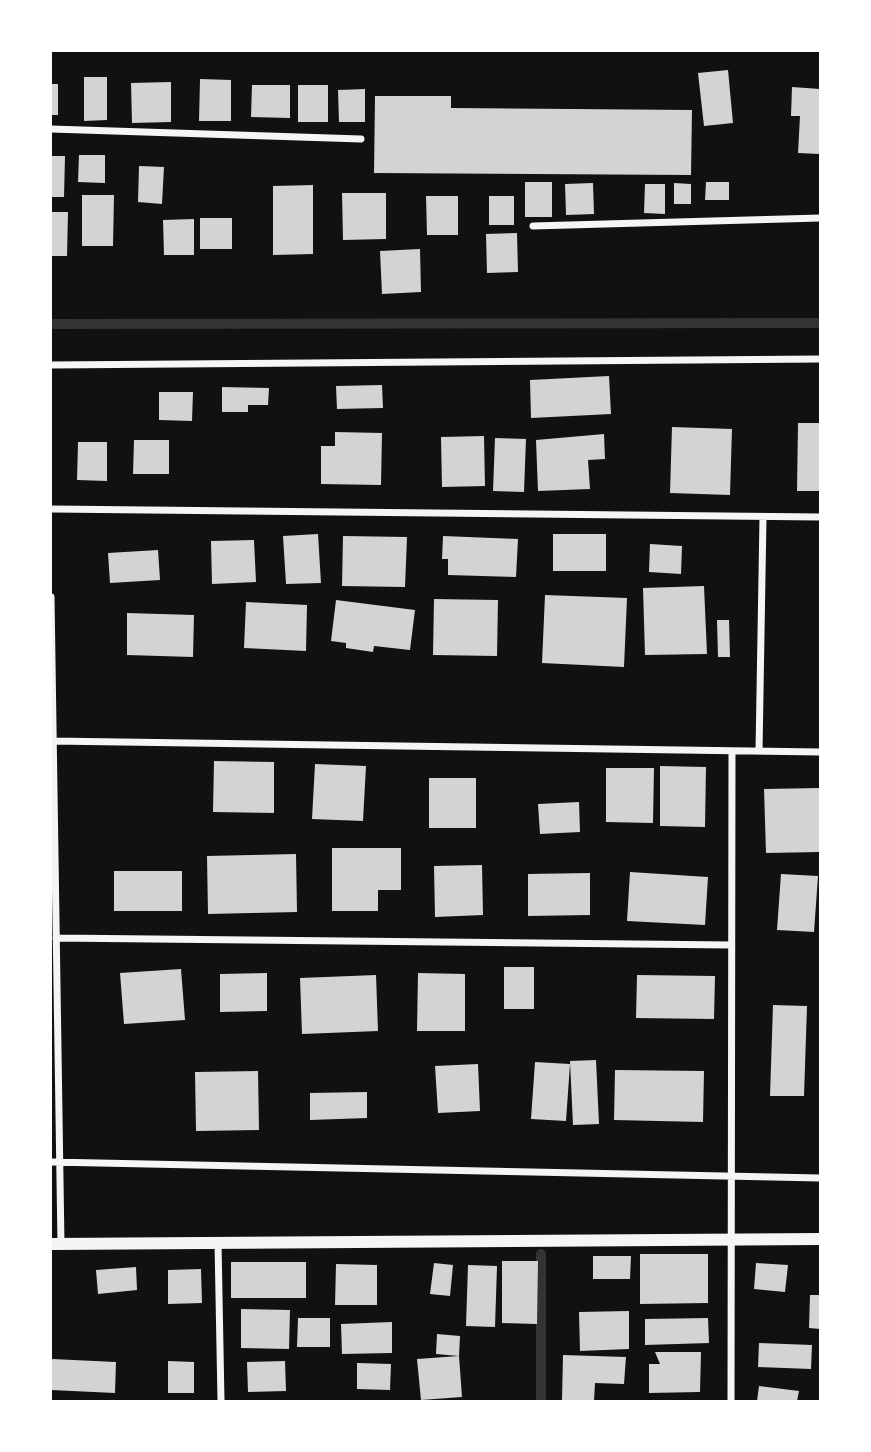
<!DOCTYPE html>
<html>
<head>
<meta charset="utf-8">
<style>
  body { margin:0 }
  #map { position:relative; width:871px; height:1452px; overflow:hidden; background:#111; font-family:Poppins,sans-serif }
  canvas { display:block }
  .frame { position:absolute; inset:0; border:52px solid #fff; pointer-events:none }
</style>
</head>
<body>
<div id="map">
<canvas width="871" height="1452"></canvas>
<div class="frame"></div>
</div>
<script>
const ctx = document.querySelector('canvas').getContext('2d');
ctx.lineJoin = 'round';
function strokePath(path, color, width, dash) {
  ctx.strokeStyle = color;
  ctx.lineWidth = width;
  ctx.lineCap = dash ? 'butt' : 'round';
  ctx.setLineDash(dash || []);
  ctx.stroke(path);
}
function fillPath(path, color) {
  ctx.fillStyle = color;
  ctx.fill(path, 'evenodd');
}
const stream = new Path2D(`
  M51,324L820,323
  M541,1254V1401`);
const building = new Path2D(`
  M728,70L733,123L704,126L698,73Z
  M84,77H107V120L84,121Z
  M200,79L231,80V121H199Z
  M171,82V122L132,123L131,83Z
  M51,84H58V115H51Z
  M252,85H290V118L251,117Z
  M298,85H328V122H298Z
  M792,87L820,89V154L798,153L800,116H791Z
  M365,89V122H339L338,90Z
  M375,96H451V108L692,110L691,175L374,173Z
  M79,155H105V183L78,182Z
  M51,156H65L64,197H51Z
  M139,166L164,167L162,204L138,202Z
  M525,182H552V217H525Z
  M706,182H729V200H705Z
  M593,183L594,214L566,215L565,184Z
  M674,183L691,184V204H674Z
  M645,184H665V214L644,213Z
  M313,185V254L273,255V186Z
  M342,193H386V239L343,240Z
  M82,195H114L113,246H82Z
  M426,196H458V235H427Z
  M489,196H514V225H489Z
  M51,212H68L67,256H51Z
  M200,218H232V249H200Z
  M194,219V255H164L163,220Z
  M517,233L518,272L487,273L486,234Z
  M420,249L421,292L382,294L380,251Z
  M609,376L611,414L531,418L530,380Z
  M382,385L383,408L337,409L336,386Z
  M222,387L269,388L268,405H248V412H222Z
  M159,392H193L192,421L159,420Z
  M798,423H820V491H797Z
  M672,427L732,429L730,495L670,493Z
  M335,432L382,433L381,485L321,484V446H335Z
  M604,434L605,459L588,460L590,489L538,491L536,440Z
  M484,436L485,486L442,487L441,437Z
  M495,438L526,439L524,492L493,491Z
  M134,440H169V474H133Z
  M78,442H107V481L77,480Z
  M318,534L321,583L286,584L283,536Z
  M553,534H606V571H553Z
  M343,536L407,537L405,587L342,586Z
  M443,536L518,539L516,577L448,575V559H442Z
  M254,540L256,582L212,584L211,541Z
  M650,544L682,546L681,574L649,572Z
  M158,550L160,580L110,583L108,553Z
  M704,586L707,654L645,655L643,588Z
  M545,595L627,598L624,667L542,663Z
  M434,599L498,600L497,656L433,655Z
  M336,600L415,610L410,650L374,646L373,652L346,648V643L331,641Z
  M246,602L307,605L306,651L244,648Z
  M127,613L194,615L193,657L127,655Z
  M717,620H729L730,657H718Z
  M214,761L274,762V813L213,812Z
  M315,764L366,766L363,821L312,819Z
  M660,766L706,767L705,827L660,826Z
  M606,768H654L653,823L606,822Z
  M429,778H476V828H429Z
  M820,788V852L766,853L764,789Z
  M579,802L580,832L540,834L538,804Z
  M332,848H401V890H378V911H332Z
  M296,854L297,912L208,914L207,856Z
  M482,865L483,915L435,917L434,866Z
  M114,871H182V911H114Z
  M630,872L708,877L705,925L627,921Z
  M590,873V915L528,916V874Z
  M781,874L818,876L814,932L777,930Z
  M504,967H534V1009H504Z
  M181,969L185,1020L124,1024L120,973Z
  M267,973V1011L220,1012V974Z
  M418,973L465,974V1031H417Z
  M376,975L378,1031L302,1034L300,978Z
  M637,975L715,976L714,1019L636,1018Z
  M773,1005L807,1006L804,1096H770Z
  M596,1060L599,1124L573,1125L570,1061Z
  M535,1062L570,1064L566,1121L531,1119Z
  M478,1064L480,1111L438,1113L435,1066Z
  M615,1070L704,1071L703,1122L614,1120Z
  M258,1071L259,1130L196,1131L195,1072Z
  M367,1092V1118L310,1120V1093Z
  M640,1254H708V1303L640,1304Z
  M593,1256H631L630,1279H593Z
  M502,1261H538L537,1324L502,1323Z
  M231,1262H306V1298H231Z
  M434,1263L453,1265L450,1296L430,1294Z
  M756,1263L788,1265L785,1292L754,1289Z
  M336,1264L377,1265V1305H335Z
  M468,1265L497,1266L495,1327L466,1326Z
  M136,1267L137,1290L98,1294L96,1270Z
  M201,1269L202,1303L168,1304V1270Z
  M810,1295H820V1329L809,1328Z
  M241,1309L290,1310L289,1349L241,1348Z
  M629,1311V1349L580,1351L579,1312Z
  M298,1318H330V1347H297Z
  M708,1318L709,1343L645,1345V1319Z
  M392,1322V1353L342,1354L341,1324Z
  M437,1334L460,1336L459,1356L436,1354Z
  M759,1343L812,1345L811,1369L758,1367Z
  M655,1352H701L700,1392L649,1393V1364H660Z
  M563,1355L626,1357L624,1384L595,1383L594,1401L562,1400Z
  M459,1356L462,1397L421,1400L417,1359Z
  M52,1359L116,1362L115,1393L51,1390Z
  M168,1361L194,1362V1393H168Z
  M285,1361L286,1391L248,1392L247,1362Z
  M357,1363L391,1364L390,1390L357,1389Z
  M759,1386L799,1391L797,1401H757Z`);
const minor = new Path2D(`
  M51,129L361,139
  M533,226L820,218
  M51,365L820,359
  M51,509L820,517
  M51,597L61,1244
  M51,741L820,752
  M759,751L763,517
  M56,938L731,945
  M51,1162L820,1178
  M218,1243L221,1401
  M731,1401L732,751`);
const tertiary = new Path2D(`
  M51,1244L820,1239`);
strokePath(stream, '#333', 10);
fillPath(building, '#d3d3d3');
strokePath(minor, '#f5f5f5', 7);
strokePath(tertiary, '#f5f5f5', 12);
</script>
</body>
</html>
